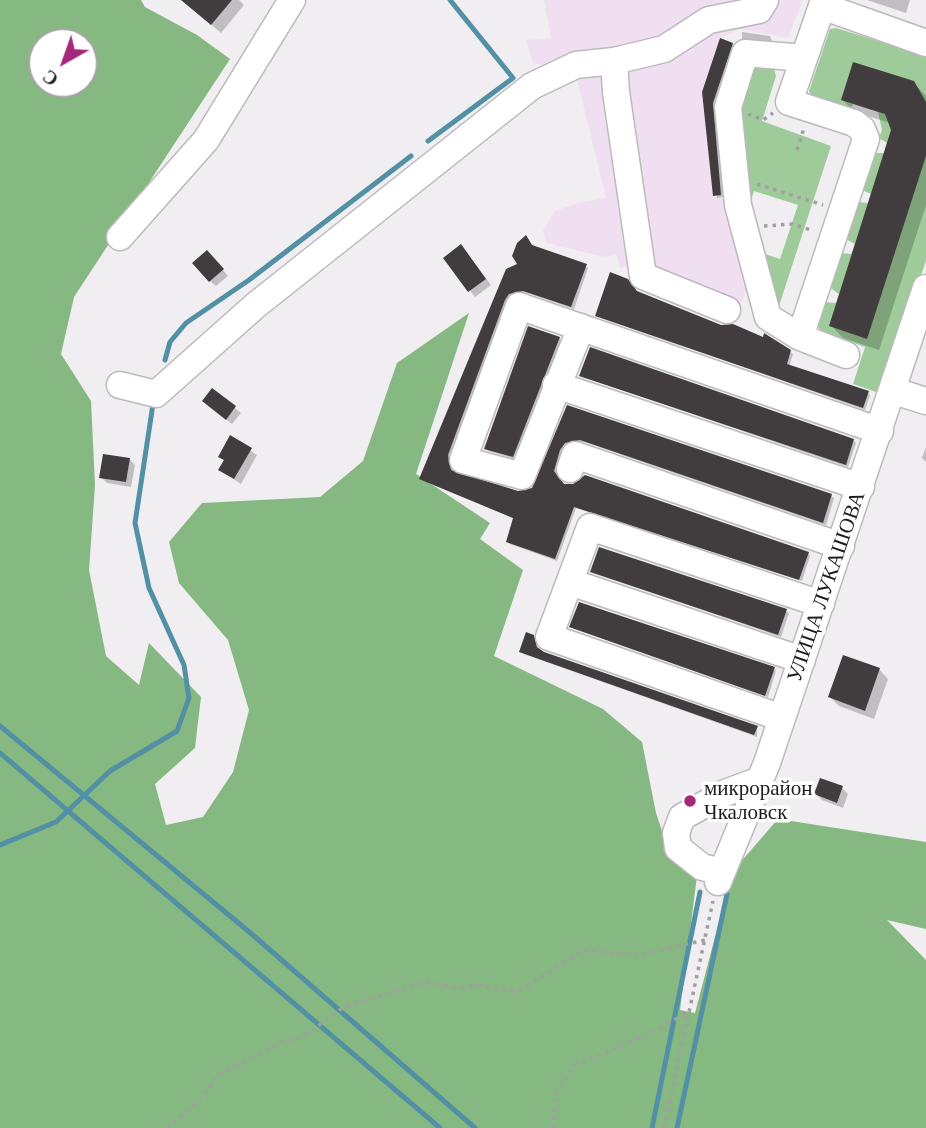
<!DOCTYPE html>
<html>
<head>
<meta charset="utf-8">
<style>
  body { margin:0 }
  #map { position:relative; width:926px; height:1128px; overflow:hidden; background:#f1eef2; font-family:Georgia,serif }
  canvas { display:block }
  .north { position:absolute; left:28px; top:28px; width:70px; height:70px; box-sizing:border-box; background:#fff; border:2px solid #a5a4a5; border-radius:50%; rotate:220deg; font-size:19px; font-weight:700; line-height:28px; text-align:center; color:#1d1c1d }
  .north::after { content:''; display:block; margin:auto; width:24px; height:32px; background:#a6287a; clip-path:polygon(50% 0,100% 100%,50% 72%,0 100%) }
</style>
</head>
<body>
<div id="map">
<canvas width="926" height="1128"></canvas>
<div class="north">С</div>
</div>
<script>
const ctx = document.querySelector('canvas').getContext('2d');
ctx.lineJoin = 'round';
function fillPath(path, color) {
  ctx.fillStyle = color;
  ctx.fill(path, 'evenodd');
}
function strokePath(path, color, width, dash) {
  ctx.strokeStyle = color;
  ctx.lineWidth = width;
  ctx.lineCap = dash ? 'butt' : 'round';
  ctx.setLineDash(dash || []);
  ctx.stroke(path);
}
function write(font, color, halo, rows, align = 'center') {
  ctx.font = font + ' Georgia,serif';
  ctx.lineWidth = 7;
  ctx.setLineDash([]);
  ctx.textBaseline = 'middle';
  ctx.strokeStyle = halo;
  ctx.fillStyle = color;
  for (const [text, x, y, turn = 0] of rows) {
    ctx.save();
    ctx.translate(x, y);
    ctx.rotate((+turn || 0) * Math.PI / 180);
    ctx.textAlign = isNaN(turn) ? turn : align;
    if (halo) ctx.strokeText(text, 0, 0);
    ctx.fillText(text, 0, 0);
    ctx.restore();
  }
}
const industrial = new Path2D(`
  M544,0H803L788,38L739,29L720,38L702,92L713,196L729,201L749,287L739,307L641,263L620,268L617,255L604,257L546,243L543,230L555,211L577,203L606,198L575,71L533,63L526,40L551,38Z`);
const green = new Path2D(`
  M836,28L926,56V261L879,393L853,384L865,347L822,332L817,325L823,302L836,303L839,294L829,287L839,253L851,254L855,244L844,238L856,202L868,203L871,194L864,191L863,184L873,153H884L887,143L879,138L882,130L878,112L853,104L850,111L811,96L809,91L830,29Z
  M750,64L774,69L776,76L762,121L831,146L777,312L756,251L780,259L798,205L754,191L747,213L737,89Z`);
const forest = new Path2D(`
  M0,0H141L145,7L197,35L230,59L74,297L61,354L91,401L95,485L89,570L106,656L139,685L149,643L201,697L195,748L155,784L166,825L203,817L233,772L249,710L228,640L179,583L169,542L202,503L320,497L363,461L397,363L469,313L416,474L490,523L480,539L523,570L494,656L603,709L642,742L656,813L669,852L697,876L680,1010L695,1013L732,872L778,819L926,842V929L887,920L926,960V1128H0ZM42,42H84V84H42Z`);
const shadow = new Path2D(`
  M183,0H239L244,5L221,33Z
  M867,0H910L906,13Z
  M742,32L770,36L772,41H742Z
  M732,44L735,47L715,106L723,197L717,198L704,93Z
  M913,82L926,96V205L879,350L843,338L831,325L893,130L890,123L855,112L843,100Z
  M533,247L588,268L574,309L527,293L512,296L506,303L450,458L453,473L518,493L533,490L568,407L831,496L834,498L826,525L584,442L568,445L562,452L556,475L564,485L808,553L810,556L802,581L576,508L557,561L510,544L508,542L515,519L421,479L520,265Z
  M467,253L491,285L475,297L445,258Z
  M213,258L228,276L216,286L210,281Z
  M637,292L790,352L793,354L789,367L868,393L870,395L865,410L597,315Z
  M559,338L562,341L515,459L488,451L486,449Z
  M581,376L853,440L856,443L848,467Z
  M213,390L241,413L232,424L210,407Z
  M231,438L257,455L241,484L220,470L225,461L220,456Z
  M926,447V462L922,458Z
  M129,459L135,465L131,487L107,483L101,477Z
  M592,572L786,611L789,613L781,637Z
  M571,627L774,669L776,671L768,697Z
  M533,637L538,650L757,728V737L524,654L521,652Z
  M879,669L888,679L874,719L839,706L830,697Z
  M821,780L842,788L848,794L843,808L822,800L816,794Z`);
const stream = new Path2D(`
  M428,141L513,78L450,0
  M165,360L170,342L186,323L249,280L411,156
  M0,726L247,930L475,1128
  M0,753L440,1128
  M0,845L56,822L110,771L177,731L189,698L184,665L149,588L135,523L153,404
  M652,1128L700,892
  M677,1128L727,894`);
const building = new Path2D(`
  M181,0H232L211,25Z
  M720,38L733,43L713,103L721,195L713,196L702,92Z
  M853,62L914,81L926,102V156L867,339L829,326L891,130L885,114L841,100Z
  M526,235L532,245L587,264L571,307L523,291L509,294L505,300L448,455L451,470L518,491L532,488L567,405L832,494L823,523L580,440L565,443L560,450L554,471L564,484H573L585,475L809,552L799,580L574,507L555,559L506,542L513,518L419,479L506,269L517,264L512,256L517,243Z
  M461,244L486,279L468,292L443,258Z
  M207,250L224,269L209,282L192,263Z
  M610,272L628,279L637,291L721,325L733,324L763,337L764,333L791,350L787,364L869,391L863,408L595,316Z
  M528,326L560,337L513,457L484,449Z
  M590,347L854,439L846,465L579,376Z
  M212,388L236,406L226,420L202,401Z
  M230,435L252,448L234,479L218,470L224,460L218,457Z
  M103,454L130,458L126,482L99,478Z
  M599,547L787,609L778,635L590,572Z
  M579,602L775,667L765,696L569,627Z
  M526,632L534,635L537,647L544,652L758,726L754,735L519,652Z
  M843,655L880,668L865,711L828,697Z
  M820,778L843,786L837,803L814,794Z`);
const path = new Path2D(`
  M748,114L763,120L773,113
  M797,150L804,128
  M757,184L823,205
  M764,226L792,224L814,231
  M167,1128L203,1097L218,1075L281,1042L303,1037L345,1006L428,982L458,988L476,985L517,992L584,950L638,955L705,940
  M553,1128L555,1094L575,1065L653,1032L690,1011
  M664,1128L713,901`);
const minor = new Path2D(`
  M614,61L616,92L643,276L727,310
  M120,237L206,140L292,0
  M581,327L522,476L463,460L519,306L880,431
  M800,337L768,317L738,205L728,107L745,53L804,58
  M846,355L800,337L866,139L862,129L854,123L789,102L822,6L926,43
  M120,385L156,394L256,305L532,86L576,65L614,61L664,49L709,20L759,10L765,0
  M556,385L861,487
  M894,391L926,401
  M570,469L575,455L841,546
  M570,582L802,660
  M782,718L549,637L590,527L821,604
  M722,872L702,867L678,848L676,833L682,817L725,793L760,780
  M718,882L767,763L926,288`);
const markers = [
  [690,801,7,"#a6287a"]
];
const streetNames = [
  ["УЛИЦА ЛУКАШОВА",827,587,-71]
];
const poiNames = [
  ["микрорайон",704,789],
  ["Чкаловск",704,813]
];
fillPath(industrial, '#f0dff1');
fillPath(green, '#9ecb99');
fillPath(forest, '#86b881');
fillPath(shadow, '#0003');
strokePath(stream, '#5290a5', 5);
fillPath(building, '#413d3f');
strokePath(minor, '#bcb9bd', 29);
strokePath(path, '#a29fa2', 3.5, [3.5, 5]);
strokePath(minor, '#fff', 26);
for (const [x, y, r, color] of markers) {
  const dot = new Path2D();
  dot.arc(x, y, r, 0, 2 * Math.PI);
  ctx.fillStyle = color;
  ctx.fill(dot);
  strokePath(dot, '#fff', 2.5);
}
write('21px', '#1d1c1d', '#fff', streetNames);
write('21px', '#1d1c1d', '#fff', poiNames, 'left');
</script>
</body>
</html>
